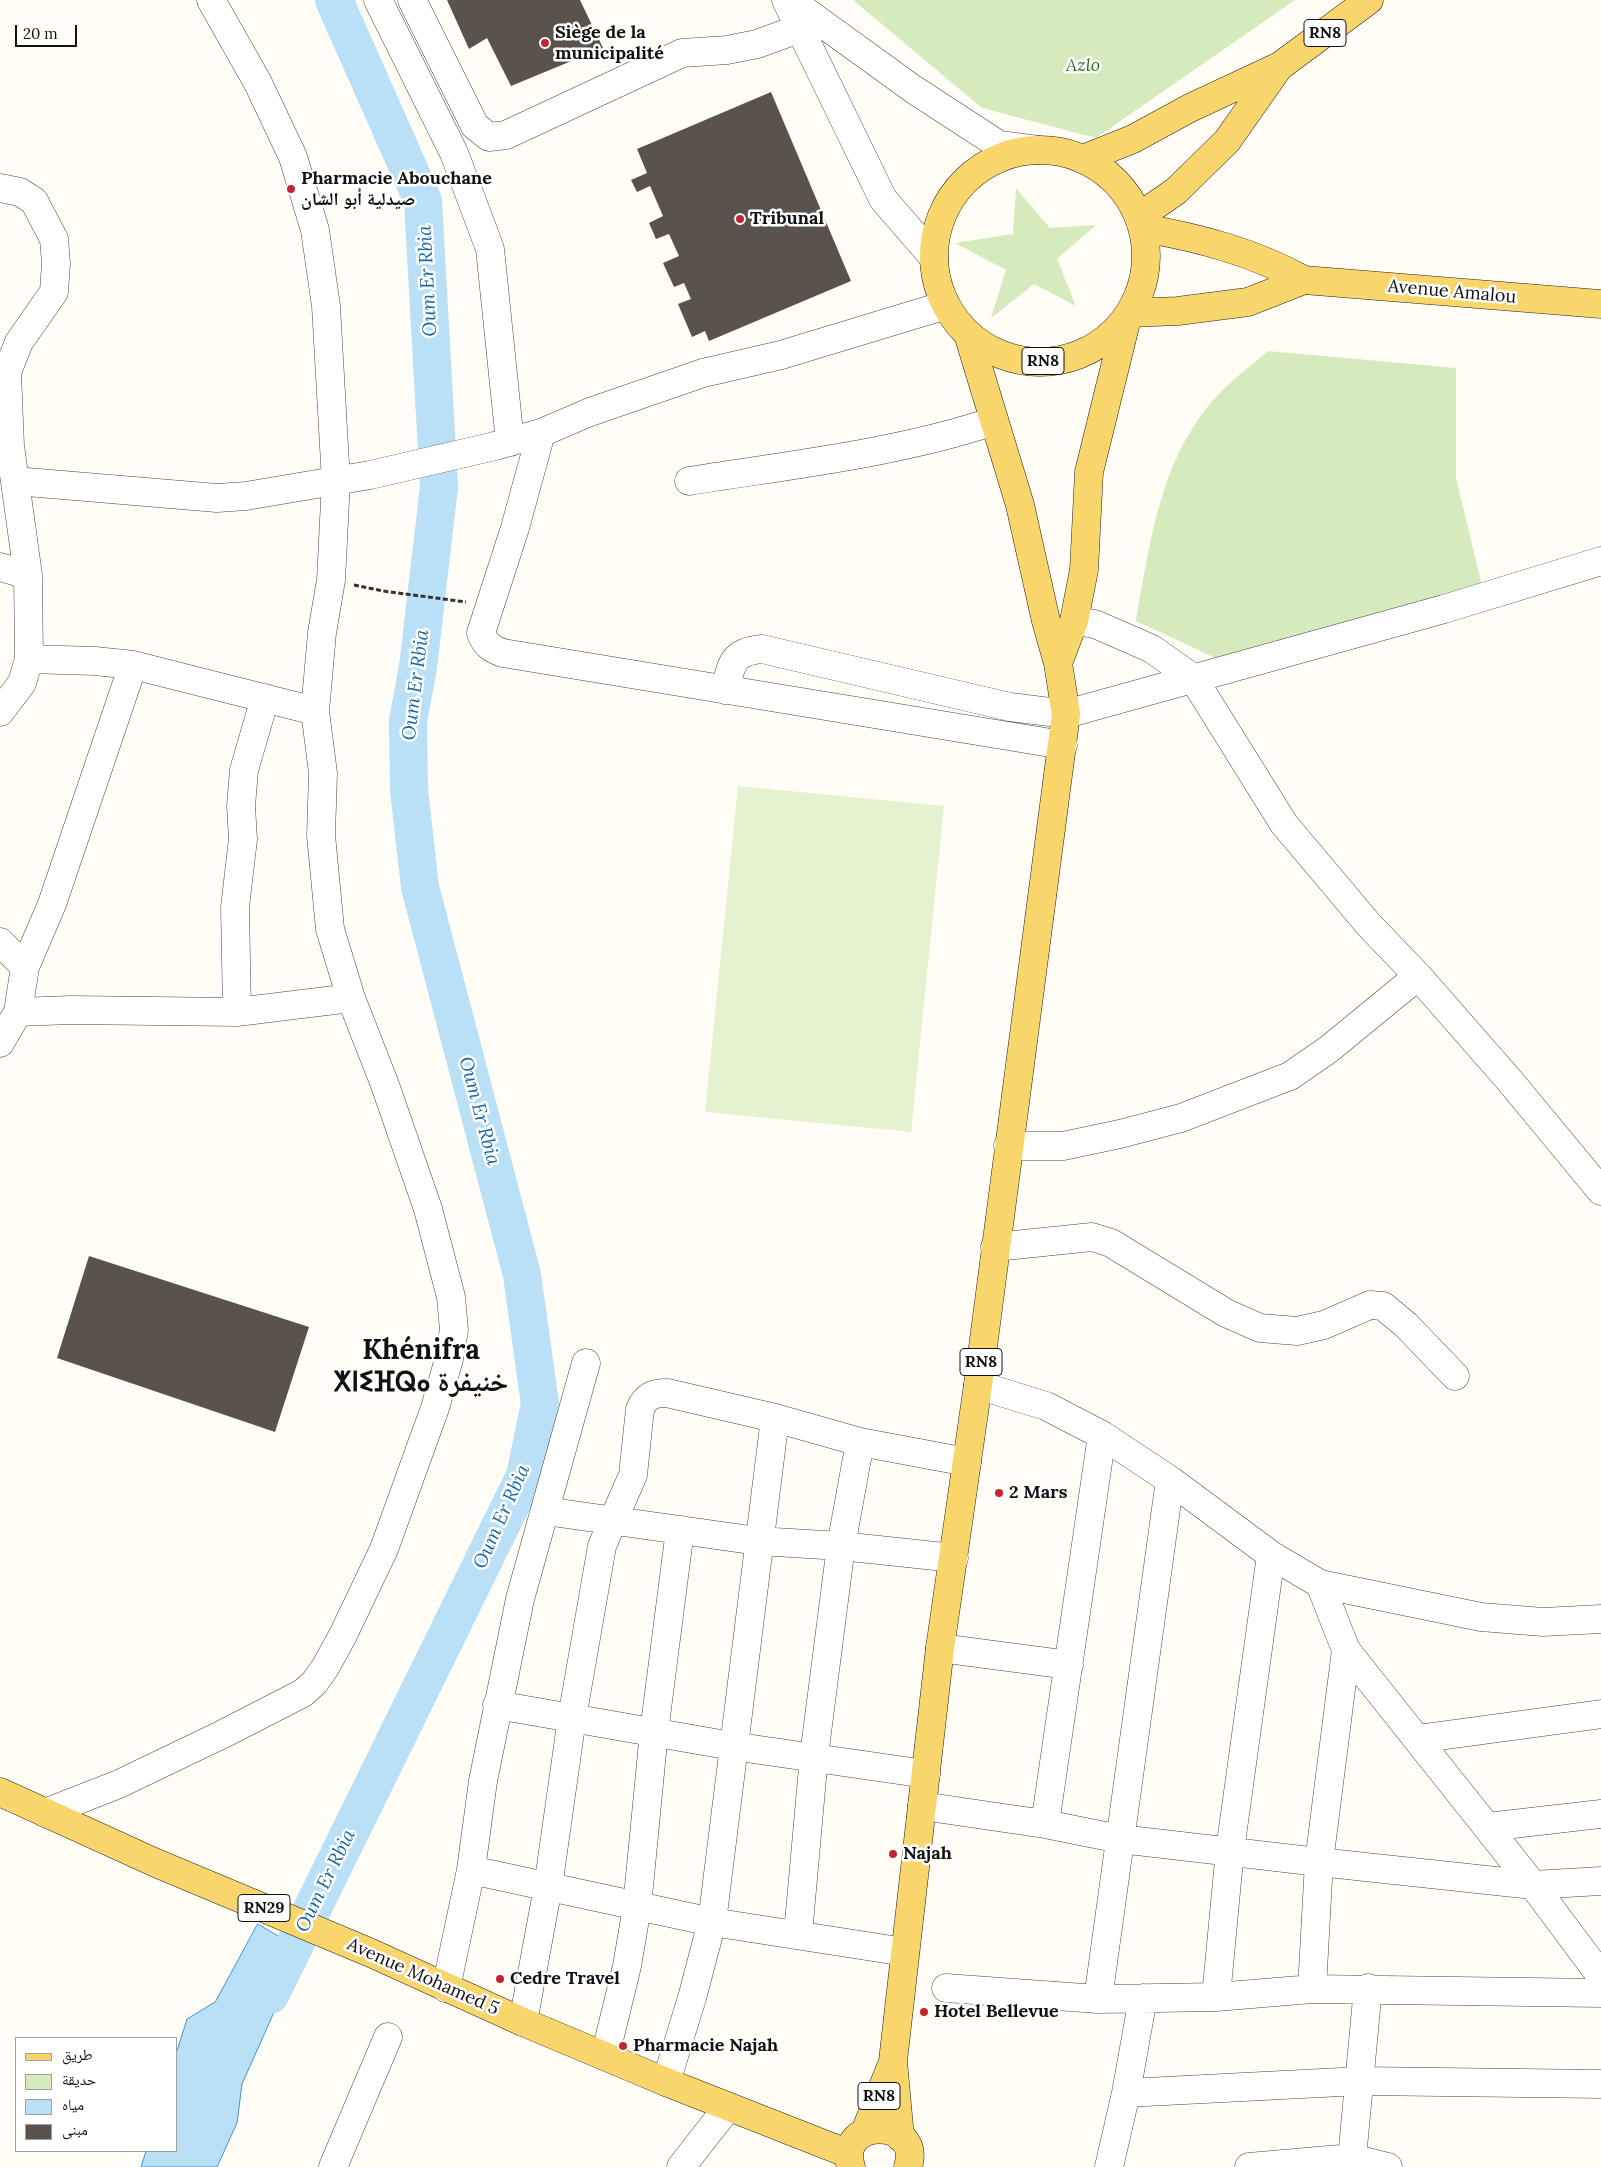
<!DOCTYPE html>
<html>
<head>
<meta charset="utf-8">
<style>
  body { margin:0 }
  #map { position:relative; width:1601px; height:2167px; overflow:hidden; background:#fffdf5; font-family:Lora,"Noto Naskh Arabic",serif }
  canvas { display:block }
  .legend { position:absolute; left:15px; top:2037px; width:162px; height:115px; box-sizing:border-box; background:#fff; border:1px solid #a0a0a0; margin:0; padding:6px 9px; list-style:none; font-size:15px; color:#111 }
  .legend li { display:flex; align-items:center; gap:10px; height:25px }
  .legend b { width:25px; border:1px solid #a0a0a0 }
  .scale { position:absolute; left:15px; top:25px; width:62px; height:22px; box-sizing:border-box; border:2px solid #111; border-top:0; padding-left:6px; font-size:15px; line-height:18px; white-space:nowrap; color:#111; -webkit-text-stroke:4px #fff; paint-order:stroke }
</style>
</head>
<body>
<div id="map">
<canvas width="1601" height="2167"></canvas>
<ul class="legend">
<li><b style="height:6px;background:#f9d66b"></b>طريق</li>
<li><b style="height:14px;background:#d5ebbd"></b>حديقة</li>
<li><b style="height:14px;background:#b9e0f7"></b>مياه</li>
<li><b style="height:14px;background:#5a524d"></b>مبنى</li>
</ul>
<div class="scale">20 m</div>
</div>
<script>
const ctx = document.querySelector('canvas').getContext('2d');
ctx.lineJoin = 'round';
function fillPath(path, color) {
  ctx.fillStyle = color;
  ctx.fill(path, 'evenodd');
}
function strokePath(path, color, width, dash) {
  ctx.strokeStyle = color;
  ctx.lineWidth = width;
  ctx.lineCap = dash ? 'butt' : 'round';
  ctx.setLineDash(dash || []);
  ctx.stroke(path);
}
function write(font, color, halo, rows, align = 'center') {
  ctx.font = font + ' Lora,"Noto Naskh Arabic","Noto Sans Tifinagh",serif';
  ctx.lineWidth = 5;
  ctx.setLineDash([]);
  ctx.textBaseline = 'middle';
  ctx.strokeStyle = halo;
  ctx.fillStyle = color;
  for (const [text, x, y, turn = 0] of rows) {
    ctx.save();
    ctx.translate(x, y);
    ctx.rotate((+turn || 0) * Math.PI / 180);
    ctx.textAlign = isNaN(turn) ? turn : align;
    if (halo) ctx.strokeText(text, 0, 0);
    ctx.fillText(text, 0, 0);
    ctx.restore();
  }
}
const green = new Path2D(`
  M853,0H1295L1096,138L982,108Z
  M1016,188L1050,228L1096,225L1057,259L1076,306L1034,284L991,318L1006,270L955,243L1013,234Z
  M1268,351L1456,368V478L1483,590L1220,660L1136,621C1150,543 1160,458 1216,397C1231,380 1251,366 1268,351Z`);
const pitch = new Path2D(`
  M738,786L944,806L911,1132L705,1112Z`);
const water = new Path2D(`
  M258,1924L283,1939L293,1948H299L279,2001L242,2084L237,2123L217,2167H141L146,2151H176V2054L187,2019L215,2002Z`);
const river = new Path2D(`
  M270,1995L525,1476L540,1404L522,1275L420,887L409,790L408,721L418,667L439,487L423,201L334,0`);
const building = new Path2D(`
  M447,0H580L603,48L511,86L487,38L469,49Z
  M771,92L851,281L709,341L705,331L692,337L678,304L691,299L684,283L674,287L663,263L679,256L669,234L656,239L649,223L663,216L650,186L637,192L631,180L647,173L637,149Z
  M89,1256L309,1327L275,1432L57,1358Z`);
const path = new Path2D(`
  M354,585L383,591L466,602`);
const minor = new Path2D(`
  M378,0L454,153L490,249L510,442
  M412,0L475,126L489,137L506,135L682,53L727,50L757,44L801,28
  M786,0L883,199L934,258
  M790,0L913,89L999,145L1038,150
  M0,188L20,192L34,201L54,239L56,263L54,292L19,342L7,372L10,446L28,575L29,659L22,683L0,712
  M541,433L515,528L481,633C485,645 492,649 503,653L1063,745
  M15,481L217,498L246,496L370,475L495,446L541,433L590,412L703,373L781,355L946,305
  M689,481C789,465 899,453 994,421
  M0,567L28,575
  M1074,621L1095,624L1152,649L1193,678L1284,824L1369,925L1418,976L1510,1081L1601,1191
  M29,659L95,661L133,665L315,711
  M725,690C732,664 731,652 762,649L1010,707L1066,714L1444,609L1601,561
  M0,942L25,967
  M18,1012L71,1010L237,1012L351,998
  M237,1012L235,907L243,839L241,806L244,770L265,698
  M0,1043L18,1012L25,967L52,904L133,665
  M1008,1146H1063L1120,1134L1181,1118L1290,1076L1329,1049L1418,976
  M995,1247L1092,1237L1111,1243L1226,1313L1260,1328L1297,1331L1324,1325L1370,1305L1383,1306L1406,1325L1455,1376
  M978,1385L1046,1406L1102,1435L1170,1480L1271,1555L1320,1584L1481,1617L1543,1622L1601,1619
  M545,1511L758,1541L841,1546L954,1558
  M1320,1584L1346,1650L1533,1885L1601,1976
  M940,1648L1069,1665
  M497,1705L732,1746L926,1774
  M1417,1739L1601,1714
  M922,1806L1045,1824L1120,1839L1319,1862L1533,1885L1601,1881
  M45,1813L119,1784L223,1734L303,1693L315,1682L326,1666L343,1635L384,1549L435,1408L449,1359L454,1330L451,1297L428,1209L385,1085L351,998L330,929L321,835L323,773L315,711L322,633L331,580L336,481L326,306L315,230L293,157L258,83L211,0
  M1045,1824L1102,1435
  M1487,1827L1601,1814
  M471,1870L712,1922L905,1952
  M798,1934L814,1756L841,1546L860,1442
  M446,1988L471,1870L483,1781L520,1599L586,1363
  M946,1988L1098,1999L1216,1997L1312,1989L1601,1993
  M1312,1989L1319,1862L1346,1650
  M1216,1997L1230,1850L1271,1555
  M1098,1999L1170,1480
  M523,2022L548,1887L572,1718L602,1546L633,1475L640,1409C646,1396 653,1393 667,1393L775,1418L860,1442L967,1462
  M605,2056L627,1966L637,1907L654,1732L680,1530
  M666,2082L692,1998L712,1922L775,1418
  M1126,2093L1361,2081L1601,2084
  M333,2167L388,2037
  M681,2167L728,2107
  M1109,2167L1126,2093L1143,1998
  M1249,2167L1352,2158L1388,2167
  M1348,2167L1352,2158L1368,1988`);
const major = new Path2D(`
  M934 256a106 106 0 1 1 212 0a106 106 0 1 1-212 0Z
  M1083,159L1133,139L1190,108L1280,66L1369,0
  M1140,216L1176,191L1227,141L1279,67
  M1143,228C1200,238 1253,252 1304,280L1601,304
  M1130,313L1178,311L1248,302L1304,280
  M1058,663L1074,621L1084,570L1089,472L1127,318
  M0,1792L156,1863L371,1953L523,2022L666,2082L849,2154
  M865,2132L891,2067
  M900,2137L893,2061L940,1648L978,1385L1066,714L1058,663L1046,621L1020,505L968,334
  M851,2167C835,2118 923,2116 908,2167`);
const markers = [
  [545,43,5,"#c4262e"],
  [291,189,5,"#c4262e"],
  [740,219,5,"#c4262e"],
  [999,1493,5,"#c4262e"],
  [893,1854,5,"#c4262e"],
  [500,1979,5,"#c4262e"],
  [924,2012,5,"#c4262e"],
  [623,2046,5,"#c4262e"]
];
const shields = [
  [1325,33,42],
  [1043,361,42],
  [981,1362,42],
  [264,1908,52],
  [879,2096,42]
];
const shieldNames = [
  ["RN8",1325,33],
  ["RN8",1043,361],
  ["RN8",981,1362],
  ["RN29",264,1908],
  ["RN8",879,2096]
];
const poiNames = [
  ["Siège de la",555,33],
  ["municipalité",555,54],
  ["Pharmacie Abouchane",301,179],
  ["صيدلية أبو الشان",301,200],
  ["Tribunal",750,219],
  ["2 Mars",1009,1493],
  ["Najah",903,1854],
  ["Cedre Travel",510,1979],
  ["Hotel Bellevue",934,2012],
  ["Pharmacie Najah",633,2046]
];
const parkNames = [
  ["Azlo",1083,66]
];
const streetNames = [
  ["Avenue Amalou",1452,292,5],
  ["Avenue Mohamed 5",423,1977,24]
];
const waterNames = [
  ["Oum Er Rbia",428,281,-93],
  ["Oum Er Rbia",416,685,-83],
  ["Oum Er Rbia",479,1111,75],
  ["Oum Er Rbia",502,1517,-66],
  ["Oum Er Rbia",326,1881,-64]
];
const townNames = [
  ["Khénifra",421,1351],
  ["ⵅⵏⵉⴼⵕⴰ خنيفرة",421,1383]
];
fillPath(green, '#d5ebbd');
fillPath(pitch, '#e6f2cf');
fillPath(water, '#b9e0f7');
strokePath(water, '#3f96cf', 1);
strokePath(river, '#b9e0f7', 38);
fillPath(building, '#5a524d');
strokePath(minor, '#444', 29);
strokePath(major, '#222', 29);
strokePath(path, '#333', 3, [5, 2.5]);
strokePath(minor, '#fff', 28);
strokePath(major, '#f9d66b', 28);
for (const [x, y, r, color] of markers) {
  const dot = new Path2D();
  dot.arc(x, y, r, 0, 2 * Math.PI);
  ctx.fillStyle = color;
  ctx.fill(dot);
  strokePath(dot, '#fff', 2);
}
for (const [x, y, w] of shields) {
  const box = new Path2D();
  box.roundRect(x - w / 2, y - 13.5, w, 27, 4);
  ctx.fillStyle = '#fff';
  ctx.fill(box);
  strokePath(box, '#111', 1);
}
write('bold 16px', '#111', null, shieldNames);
write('bold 18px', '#111', '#fff', poiNames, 'left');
write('italic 18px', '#2f6b1f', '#fff', parkNames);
write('18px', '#111', '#fff', streetNames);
write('italic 19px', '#1768a6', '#fff', waterNames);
write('bold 28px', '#111', '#fff', townNames);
</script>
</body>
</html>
